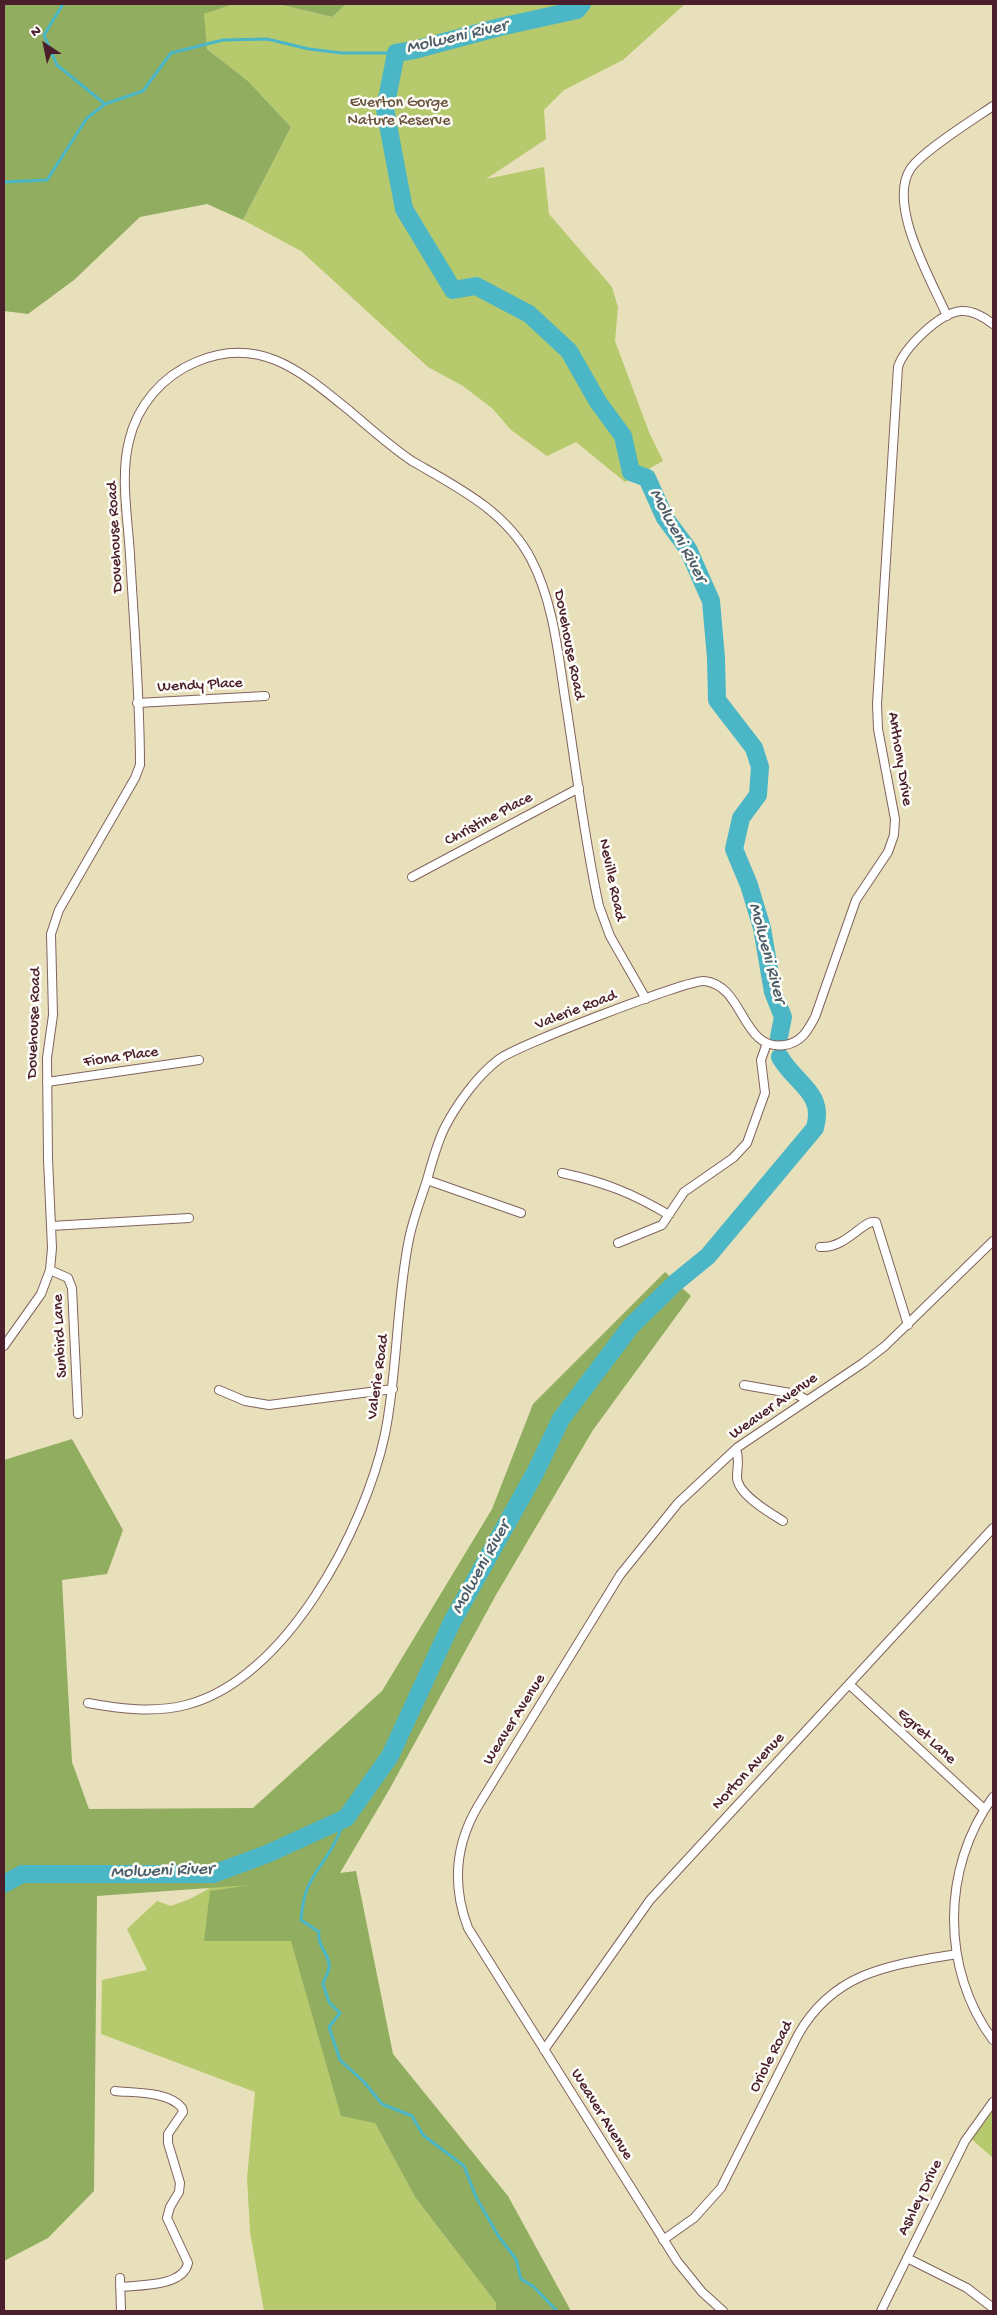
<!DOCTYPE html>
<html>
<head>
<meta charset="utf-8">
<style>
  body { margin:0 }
  #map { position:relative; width:997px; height:2315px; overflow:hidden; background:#e8e0bb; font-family:"Gochi Hand",sans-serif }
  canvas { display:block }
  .frame { position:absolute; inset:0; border:5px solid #4a1f2b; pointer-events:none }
  .north { position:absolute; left:20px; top:20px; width:50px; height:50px; -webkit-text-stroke:4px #fdfcf7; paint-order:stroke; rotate:326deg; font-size:14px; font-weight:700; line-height:20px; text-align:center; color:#4a1f2b }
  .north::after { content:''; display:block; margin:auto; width:18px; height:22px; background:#4a1f2b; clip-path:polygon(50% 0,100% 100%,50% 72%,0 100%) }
</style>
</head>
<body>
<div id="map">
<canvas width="997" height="2315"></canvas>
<div class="frame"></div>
<div class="north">N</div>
</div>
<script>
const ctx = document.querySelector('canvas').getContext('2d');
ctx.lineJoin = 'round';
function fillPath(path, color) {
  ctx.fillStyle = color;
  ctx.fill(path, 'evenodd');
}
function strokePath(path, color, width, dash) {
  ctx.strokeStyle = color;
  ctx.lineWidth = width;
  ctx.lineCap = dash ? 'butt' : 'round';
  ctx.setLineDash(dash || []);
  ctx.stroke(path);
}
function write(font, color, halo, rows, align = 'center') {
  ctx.font = font + ' "Gochi Hand",sans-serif';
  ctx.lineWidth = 5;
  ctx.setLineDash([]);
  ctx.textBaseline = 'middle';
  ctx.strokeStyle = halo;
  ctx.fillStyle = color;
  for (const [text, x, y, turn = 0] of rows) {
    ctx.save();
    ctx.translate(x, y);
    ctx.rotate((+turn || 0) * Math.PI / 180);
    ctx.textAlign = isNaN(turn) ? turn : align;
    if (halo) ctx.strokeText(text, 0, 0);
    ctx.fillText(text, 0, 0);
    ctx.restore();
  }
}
const green = new Path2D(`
  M234,4H278L331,17L346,4H685L623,60L564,90L544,110L546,139L486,179L544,167L549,214L612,287L618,307L615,341L649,432L663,461L625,482L576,442L547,456L511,430L493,409L463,386L428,367L301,251L243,220L291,127L248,81L207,49L203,14Z
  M238,1872L294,1929L285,1941L291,1940L375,2123L415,2197L496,2303V2311H264L250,2232L247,2178L255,2092L101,2034L102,1980L147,1970L127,1929L157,1901L171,1906L192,1898Z
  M988,2108L993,2113V2158L968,2136Z`);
const forest = new Path2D(`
  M4,4H234L204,14L207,49L248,81L291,127L243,220L207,204L140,217L74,280L28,314L4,311Z
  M278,4H346L332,17Z
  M665,1272L691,1296L593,1430L496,1595L389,1790L340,1873L356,1871L393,2054L508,2196L571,2311H496V2303L415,2197L375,2123L341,2116L291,1941H204L210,1891L251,1885L97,1896L94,2191L48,2238L4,2261V1460L72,1439L123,1530L107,1574L62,1580L72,1762L89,1809L253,1808L382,1691L492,1509L533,1404Z`);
const stream = new Path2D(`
  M63,4L44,35L57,65L105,104
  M4,182L47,180L87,118L105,104L143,91L171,53L223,40L267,39L309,49L342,53H396
  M346,1818C342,1827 338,1837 333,1846C315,1877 304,1881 301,1920L319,1932C316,1945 331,1955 329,1968C328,1974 324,1979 323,1984L329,2002L340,2013L329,2027L340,2060L364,2082L382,2104L412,2116L423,2135L464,2166L476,2197L499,2237L516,2259L521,2279L534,2287L557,2311`);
const river = new Path2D(`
  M582,4L577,10L500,27L414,50L396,53L385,109L404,209L453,290L476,286L529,314L569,351L598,402L623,436L631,472L647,478L665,518L688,549L711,601L716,658L717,700L754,748L760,767L758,795L741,818L734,849L749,885L762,928L773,992L783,1017L779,1037
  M4,1884L22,1874H213L267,1854L346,1818L390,1756L452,1622L535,1473L561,1419L631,1326L675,1283L708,1256L815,1128C825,1092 796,1085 780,1057`);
const minor = new Path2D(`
  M947,316C932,281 886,204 911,168C923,151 974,119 993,106
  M137,703L265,696
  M412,877L579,788
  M47,1082L199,1060
  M562,1173C604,1182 632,1193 669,1215
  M427,1180L521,1213
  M51,1226L189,1218
  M618,1243L662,1225L684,1192L733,1158L747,1143L765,1093L761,1060L767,1043
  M820,1247C847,1249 864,1218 876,1222L908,1325
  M50,1270L68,1278L72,1288L78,1414
  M4,1346L41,1294L50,1270L52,1248L48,1159L47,1058L53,1015L51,934L59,910L135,778L140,765C140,696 134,625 130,555C128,519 120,477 129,441C137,406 162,376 196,362C261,334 304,374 351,412C371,429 391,447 412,461C457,487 506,511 531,559C553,601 558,652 565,698C576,767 584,838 599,906L610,936L646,999
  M744,1385L796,1394L807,1400
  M219,1390L245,1401L269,1405L393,1389
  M736,1449C740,1460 737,1466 737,1477C737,1494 770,1513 783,1521
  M850,1685L984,1809
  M88,1703C120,1709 154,1713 186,1705C286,1680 365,1528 385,1434C398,1369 396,1303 409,1239C413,1219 421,1199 427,1180C432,1162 437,1143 445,1127C457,1104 477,1076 498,1060C513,1047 687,980 704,981C745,985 741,1052 785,1045C802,1042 808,1030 815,1017L856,900L888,852L894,835L895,819L878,729L877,704L898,367C904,348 939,313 961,311C972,310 984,317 993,324
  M993,1797C941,1868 941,1970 993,2040
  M544,2050L650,1900L993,1528
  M115,2091C134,2093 168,2091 182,2108L183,2112L168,2134V2143L180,2183L179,2192L170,2207L167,2218L188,2263C183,2287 139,2285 120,2287
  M663,2240L694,2218L721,2188L798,2035C834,1971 891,1965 957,1954
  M907,2258L967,2288L993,2308
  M120,2278L121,2311
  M723,2311L702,2292L677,2261L468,1928C452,1886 455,1845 478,1806L620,1575L678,1503L738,1447L863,1363L885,1346L993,1241
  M881,2311L965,2141L993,2102`);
const parkNames = [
  ["Everton Gorge",399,104],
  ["Nature Reserve",399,122]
];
const streetNames = [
  ["Dovehouse Road",116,537,-93],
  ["Dovehouse Road",568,645,79],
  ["Wendy Place",200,686,-3],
  ["Anthony Drive",899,759,81],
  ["Christine Place",489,820,-28],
  ["Neville Road",611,880,78],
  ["Valerie Road",576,1011,-21],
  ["Dovehouse Road",35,1023,-88],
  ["Fiona Place",121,1058,-8],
  ["Sunbird Lane",61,1336,-93],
  ["Valerie Road",379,1377,-82],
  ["Weaver Avenue",774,1407,-35],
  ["Weaver Avenue",515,1720,-58],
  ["Egret Lane",926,1737,43],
  ["Norton Avenue",749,1772,-47],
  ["Oriole Road",772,2057,-63],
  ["Weaver Avenue",601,2115,58],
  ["Ashley Drive",921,2198,-64]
];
const waterNames = [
  ["Molweni River",457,38,-13],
  ["Molweni River",677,536,62],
  ["Molweni River",766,953,75],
  ["Molweni River",482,1568,-61],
  ["Molweni River",162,1872,-2]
];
fillPath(green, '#b6c96c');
fillPath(forest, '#90ad60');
strokePath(stream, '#4bb7c6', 3);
strokePath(river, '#4bb7c6', 18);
strokePath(minor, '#81635d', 10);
strokePath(minor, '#fff', 8);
write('16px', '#6a523e', '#fdfcf7', parkNames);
write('16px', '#4a1f2b', '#fdfcf7', streetNames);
write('italic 18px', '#4a5c69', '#fdfcf7', waterNames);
</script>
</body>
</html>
